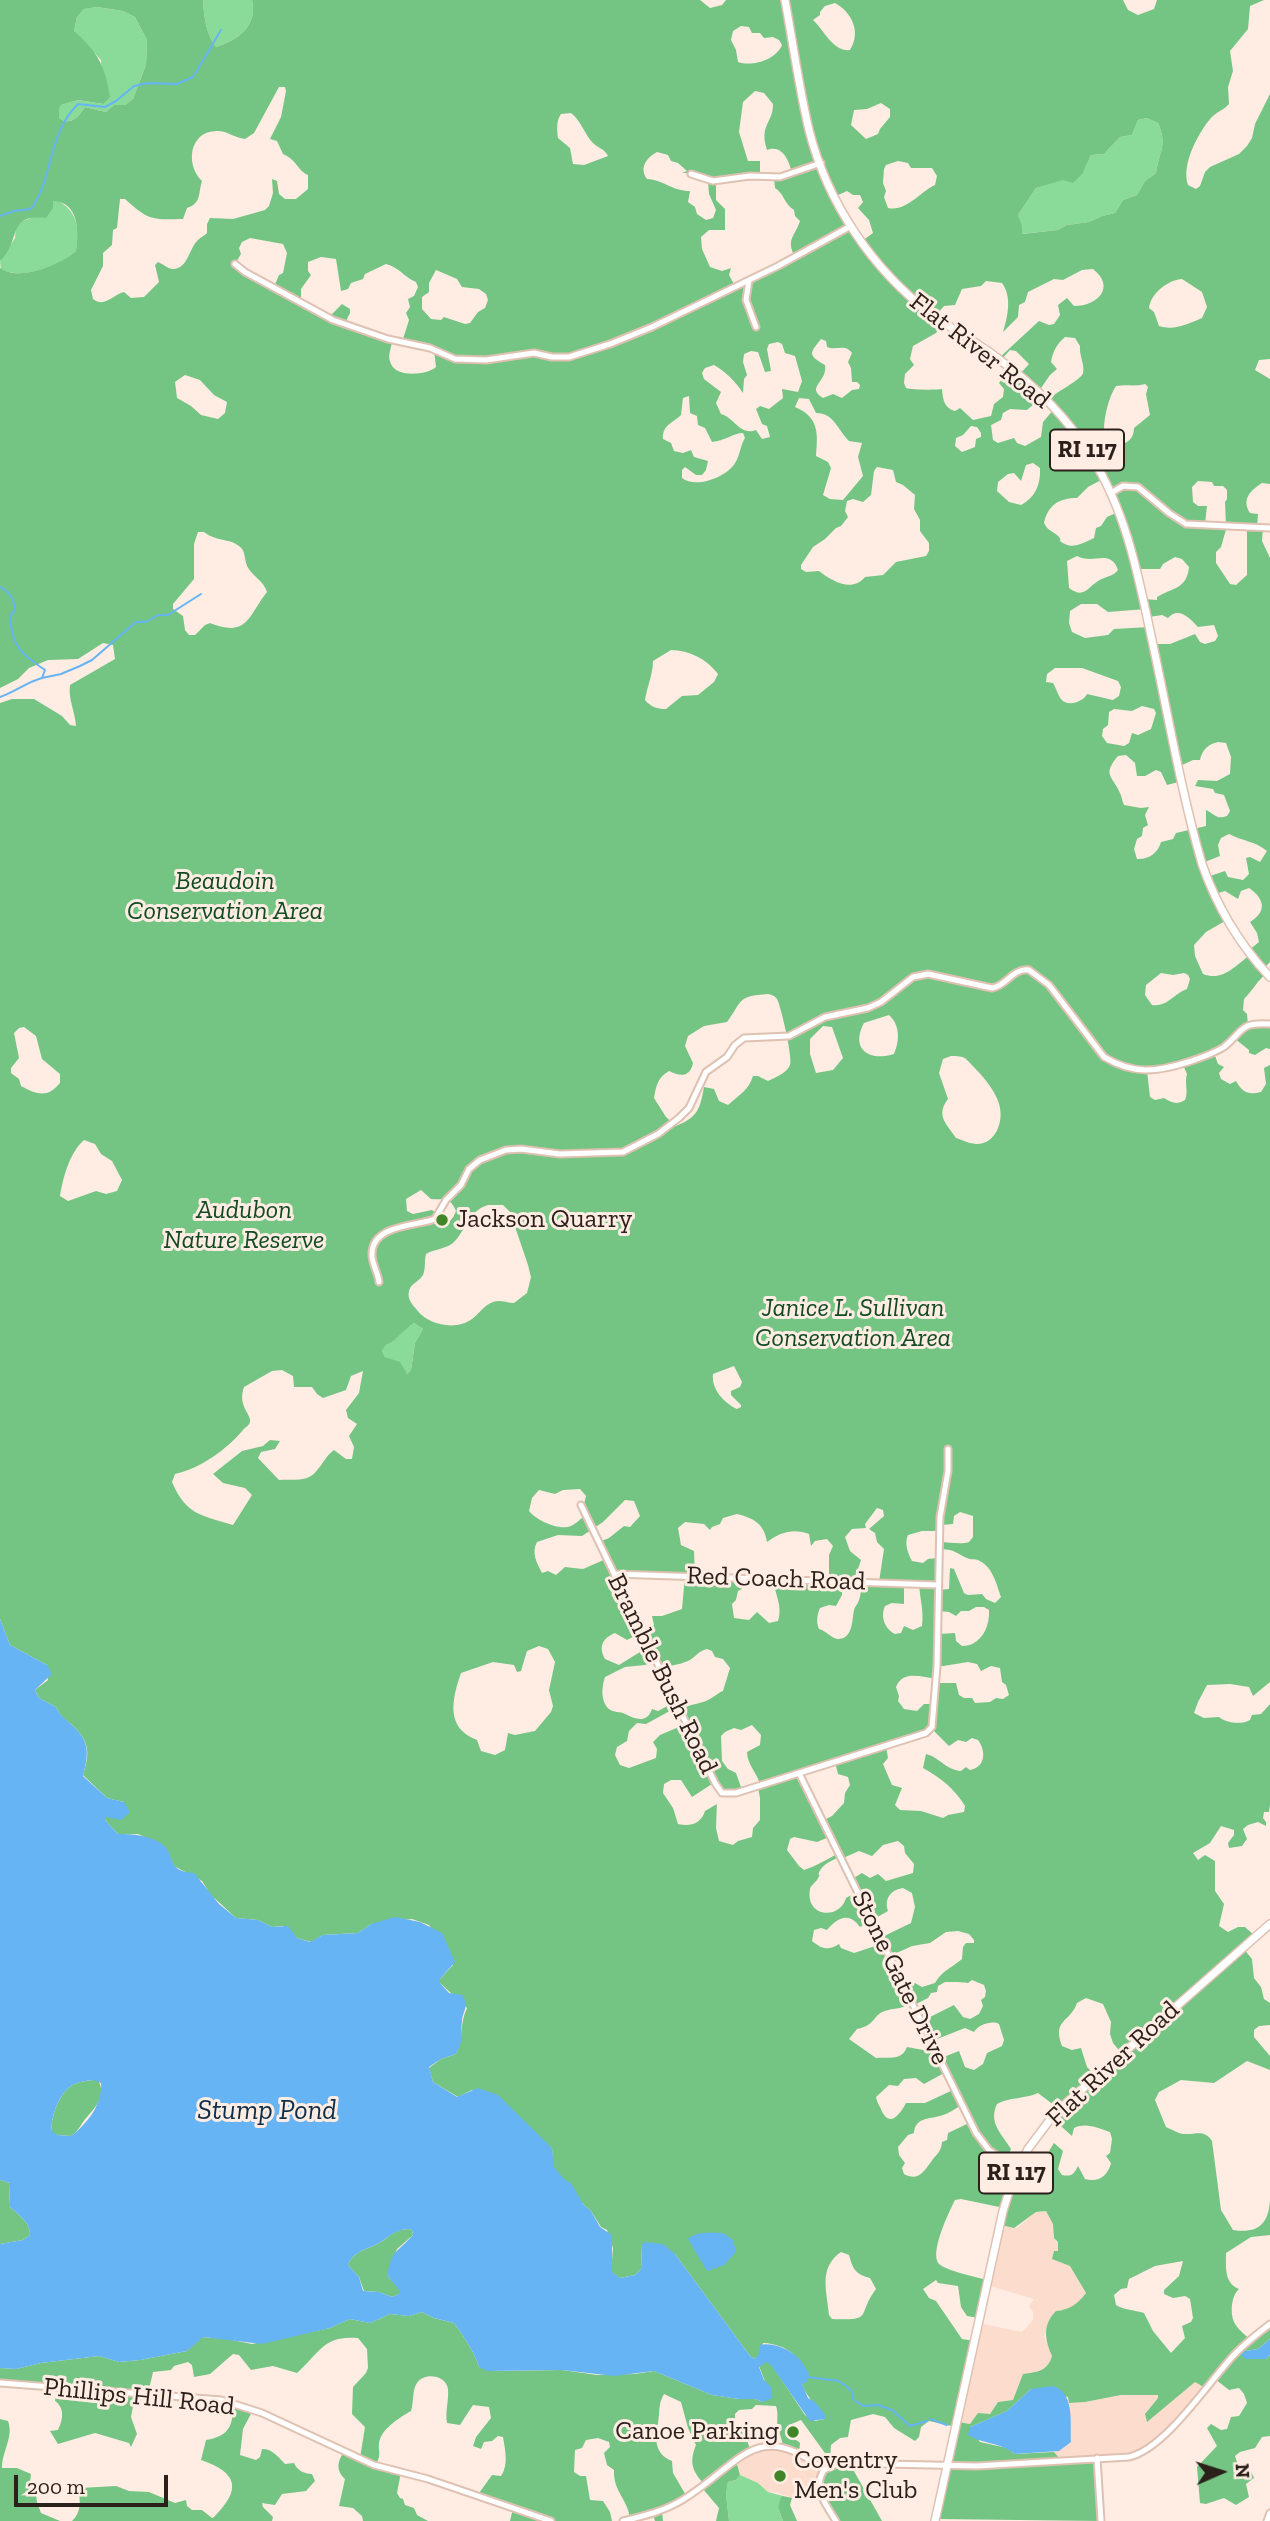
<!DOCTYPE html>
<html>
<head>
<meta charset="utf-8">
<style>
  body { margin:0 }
  #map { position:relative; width:1270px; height:2521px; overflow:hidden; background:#ffece3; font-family:"Zilla Slab",serif }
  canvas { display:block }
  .north { position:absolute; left:1186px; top:2437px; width:70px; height:70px; -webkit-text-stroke:5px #ffece3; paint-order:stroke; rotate:87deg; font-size:19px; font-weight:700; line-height:28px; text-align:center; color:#2b201a }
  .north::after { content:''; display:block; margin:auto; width:24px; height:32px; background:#2b201a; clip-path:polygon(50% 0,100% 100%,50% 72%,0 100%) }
  .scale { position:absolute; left:14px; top:2475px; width:154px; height:32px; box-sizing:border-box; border:4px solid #2b201a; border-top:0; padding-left:9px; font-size:21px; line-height:24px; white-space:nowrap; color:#2b201a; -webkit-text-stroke:5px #ffece3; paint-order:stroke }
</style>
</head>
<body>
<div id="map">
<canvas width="1270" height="2521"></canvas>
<div class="north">N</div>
<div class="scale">200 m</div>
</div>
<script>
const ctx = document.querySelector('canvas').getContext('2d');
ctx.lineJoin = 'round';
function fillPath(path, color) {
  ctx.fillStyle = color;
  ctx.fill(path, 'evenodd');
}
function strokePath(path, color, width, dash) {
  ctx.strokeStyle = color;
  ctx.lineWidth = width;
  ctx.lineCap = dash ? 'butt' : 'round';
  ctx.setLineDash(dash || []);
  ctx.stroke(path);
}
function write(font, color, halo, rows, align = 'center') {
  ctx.font = font + ' "Zilla Slab",serif';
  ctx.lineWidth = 6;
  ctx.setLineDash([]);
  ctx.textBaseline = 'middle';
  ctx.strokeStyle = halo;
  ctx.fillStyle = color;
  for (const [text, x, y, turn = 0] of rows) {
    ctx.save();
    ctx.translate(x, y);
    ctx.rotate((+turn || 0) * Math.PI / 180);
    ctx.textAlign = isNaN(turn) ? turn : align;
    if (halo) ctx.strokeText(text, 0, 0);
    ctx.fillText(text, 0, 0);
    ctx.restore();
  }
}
const built = new Path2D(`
  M1046,2211L1054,2224V2237L1058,2242V2251L1063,2261L1070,2266L1086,2293L1081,2300L1067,2310L1056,2311L1044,2336L1052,2356L1050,2365L1023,2378L1019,2384L1016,2396L1013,2400L998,2402L990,2414L970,2424L958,2422L978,2323L1022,2332L1033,2320V2312L1029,2306L1034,2299L987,2285L1001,2225L1017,2228L1036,2212Z
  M1195,2382L1207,2389L1184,2417L1144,2452L1132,2456L1061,2460L1054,2452L1071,2442L1069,2403L1085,2402L1121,2395H1158L1159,2397L1145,2413Z
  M777,2445L821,2466L820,2490L808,2491L792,2498L776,2492H768L758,2483L740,2475L736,2461L750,2452Z`);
const green = new Path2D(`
  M203,0H252C258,25 239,40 216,47C206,34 204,16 203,0Z
  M97,7L123,11L135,17L147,40L146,65L133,99L125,105H114L106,112L85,107C79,116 71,127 59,118V109L61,105L78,100L103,104L101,60L74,31L77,17L84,9Z
  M1147,118L1158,123C1168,146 1159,151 1156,173L1145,181L1137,195L1123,200L1115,213L1102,216L1089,222L1067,225L1058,230L1021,234L1018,215L1036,188L1083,173L1091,155L1104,154L1120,137L1132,135L1138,120Z
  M56,200C78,210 80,230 76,251C58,267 26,279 1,270L0,261L15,238L16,225L19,222L37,216L42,218L53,201Z
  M414,1323L423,1329L415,1343L411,1370L407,1374L396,1362L385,1357L382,1351L386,1345C398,1340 403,1329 414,1323Z
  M740,2475L758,2483L768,2492L783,2496L778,2507L783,2521H729L726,2494L728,2482L736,2480Z`);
const forest = new Path2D(`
  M0,0H203C204,16 206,34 216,47C239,40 258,25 252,0H700L710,8L722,5L726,0H1123L1128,10L1138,15L1154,9L1157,0H1264L1250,6L1248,29L1230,51L1233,71L1228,87L1229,104C1224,110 1216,112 1211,118C1198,133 1181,165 1188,185L1196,189L1200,186L1205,172L1210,167L1239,154L1247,146L1252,138L1255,124L1270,94V359L1259,360L1255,370L1270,379V484L1262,483C1251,490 1241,499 1250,513L1258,514L1257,527L1263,528L1262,541L1270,558V962L1265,967L1267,973C1257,981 1253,990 1244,999L1243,1010L1247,1014L1248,1025L1270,1024V1049L1266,1048L1255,1055L1249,1053V1050L1234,1038L1214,1053L1218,1064L1224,1067L1219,1073L1221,1079L1230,1084L1236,1081C1243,1093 1248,1095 1261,1092L1266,1084L1264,1068L1270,1065V1682L1253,1696L1249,1687L1230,1684L1207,1685L1198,1702L1194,1713L1204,1718L1219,1717C1226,1723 1242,1725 1250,1720L1252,1715L1261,1714L1270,1704V1805L1269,1812H1264L1263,1818L1266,1822V1826L1258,1822L1248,1825L1243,1829L1247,1839L1242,1846L1229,1848L1228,1843L1234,1835V1830L1221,1826L1210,1843L1193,1853L1198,1860L1205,1855L1215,1861V1891L1224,1904L1219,1926L1228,1932L1238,1927H1245L1255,1936L1243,1948L1252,1959L1254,1978L1261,1987L1264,1999L1270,2003V2025L1259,2026L1254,2030V2037L1270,2056V2070L1247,2061L1214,2083L1181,2080L1159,2092L1155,2100L1166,2127C1171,2129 1179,2134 1184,2134C1196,2135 1204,2129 1212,2141L1221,2210L1233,2230C1258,2234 1269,2224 1270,2199V2235L1251,2237L1226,2253C1226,2267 1224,2283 1239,2289C1231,2296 1230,2313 1234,2322C1237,2329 1246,2335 1250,2340L1270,2325V2339L1258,2349L1245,2351V2359H1266L1270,2355V2436L1262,2437L1255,2448L1240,2452L1235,2456L1237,2462L1250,2469L1254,2478L1246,2484L1249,2497L1236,2505L1224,2498L1206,2504L1200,2503L1197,2467L1217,2446L1207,2428L1211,2424L1221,2430L1227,2429L1231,2417L1239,2416L1247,2403L1244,2394L1239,2388L1229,2390L1215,2379L1207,2389L1195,2382L1147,2422L1145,2414L1158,2398V2395H1121L1085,2402L1069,2403L1068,2397L1031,2389L1007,2411L970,2427L980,2442L1007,2448L1015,2454L1054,2452L1061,2460L1097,2459L1101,2521L938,2519L956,2427L929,2421L921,2427L919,2437L915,2441L894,2428L885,2417L873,2414L851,2420L848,2437L840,2438L831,2445L830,2460L801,2420L787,2426C785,2442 794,2436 800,2443L799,2453L783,2446C782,2439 780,2435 778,2429C776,2422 779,2414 776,2406L756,2405L752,2409L739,2410L735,2414V2426L744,2433L751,2451L736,2461L740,2475L736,2480L728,2482L726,2494L729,2521H716L719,2508L703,2489L704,2484C692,2471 689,2462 696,2445L688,2428L681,2402L664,2394C658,2404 660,2412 658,2423C655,2438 654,2454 672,2461L673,2473L687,2497L662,2511L663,2521H655L653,2515L636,2518L635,2521H623L630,2519C628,2499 613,2492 614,2470L607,2465L604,2453L610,2447L609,2442L598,2438L586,2440L582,2448L575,2450L574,2472L580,2476H586L590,2500L603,2501L610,2512L612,2521H510L513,2508L477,2496L492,2475L501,2476C509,2464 505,2450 503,2437L498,2436L492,2441L484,2442L481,2449L473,2446L476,2437L491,2418L489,2407L473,2405L460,2425L447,2423C445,2412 449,2400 448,2389C446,2375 424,2372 417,2383C412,2390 414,2402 411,2411C399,2418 381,2429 379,2443C378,2454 382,2452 376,2465L401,2472L397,2493L400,2498L403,2499L405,2505L414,2508L417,2515L428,2521H363L362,2516L353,2508L339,2506L345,2479C335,2469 338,2462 344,2451L360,2458L365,2427L352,2414L353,2387L366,2373L368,2368L367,2349L358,2338C324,2335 320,2352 297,2373L273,2366L251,2370L239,2355L233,2354L210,2374L194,2377L192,2365L188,2362L174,2366L171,2370L153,2372L148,2394L135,2395L131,2417L137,2434L131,2447L129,2443L95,2433L58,2444L50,2431L58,2430C63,2420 65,2408 55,2401L57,2389L0,2383V2368L16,2369L41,2363L99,2356L119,2362L140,2360L187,2351L202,2337L227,2339L252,2344L330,2328L350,2319L370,2323L390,2314L409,2316L422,2312L434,2318L454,2323C463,2335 475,2353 479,2367L496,2371L562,2370L597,2375L635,2374L654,2371L712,2395L739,2399H755L763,2402L766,2384L759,2366L766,2361L771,2364L805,2415L815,2421L825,2419C818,2407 806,2397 802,2384L806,2381C804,2358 787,2344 763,2343L760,2354L754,2359L750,2356L675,2254L642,2245L641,2269L635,2275L620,2278L611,2272L613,2248L607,2230L601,2227L591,2211L583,2204L553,2167L552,2148L472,2090L458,2097L433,2082L429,2068L441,2059L456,2054C464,2038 459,2024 467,2008L440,1983V1979L453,1965L429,1925L412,1919L371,1924L358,1933L323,1935L311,1942L297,1938L283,1926L272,1927L258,1920L236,1918L210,1894L202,1881L174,1866L164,1846L138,1834H118L105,1820V1817H110L124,1802L107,1798L83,1775C90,1753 90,1741 71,1724C64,1719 59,1715 56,1707L39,1698L35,1690L48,1680L47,1665L10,1645L0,1619V703L12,699H34L62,716L70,725L76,726C75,711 68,699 70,685L115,659L113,645L103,643L78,659L48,660L29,668L18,679L0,688V268C19,282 60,265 76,251C79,232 79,202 53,201V208L46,218C6,213 22,240 0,261ZM835,3C853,13 861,33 850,50C833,52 824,30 813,20L820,15V12L825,6ZM97,7L123,11L135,17L147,40L146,65L133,99L125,105H114L106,112L85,107C79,116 71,127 59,118V109L61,105L78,100L103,104L110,97C105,66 98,52 74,31L77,17L84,9ZM741,26L749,27L752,33H760L764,38L773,37L779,40L782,45C776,60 752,67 738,62L736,50L731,40L733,31ZM279,87H285L286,91L281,117L270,139L277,141L283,154C297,160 298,171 308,175V189L296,199H285L279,194L277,181L272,179L273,193L269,206L265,210L233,219L210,218L207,224V233C204,236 201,237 198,240C189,248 188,269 173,269C168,269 163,264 158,262L155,265L159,282L144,297L131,298L124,292C112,295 105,308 93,299L91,290L103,266V253L112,245L113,230L117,228L120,199H125C148,220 152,220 183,219L187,208C202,203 198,193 202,181C185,165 189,130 218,131C227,131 235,138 245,139L254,133ZM755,91L764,93L773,104C773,124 759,124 767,150C782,144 789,160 792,173L774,178L775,188C784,193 784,204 794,210L795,216L800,221C794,238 786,239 795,257L735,286L729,275L731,268L722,271L710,267L702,249L701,237L709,230H725V209L716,200V182L760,175V161H748L739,132L743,102ZM881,103L890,109V117L880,129L878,134L866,139L851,125L854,110L867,109ZM571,113C580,120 584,132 591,141C597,148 604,148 608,156L584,165L573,164L570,148L558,138C557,130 556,121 561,114ZM1147,118L1158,123C1168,146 1159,151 1156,173L1145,181L1137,195L1123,200L1115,213L1102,216L1089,222L1067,225L1058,230L1022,234V226L1018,215L1036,188L1063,180L1073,183L1083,173L1091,155L1104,154L1120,137L1132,135L1138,120ZM657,152L668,155L671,161L678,163L687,171L682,173H689L708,181L709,194L716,210L713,218L706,220L697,214L695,207L688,202L690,191C672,191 664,180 647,179C639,168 646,158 657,152ZM898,161L908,163L911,168H932L937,176L935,185C920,192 906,212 888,208L884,197L886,191L883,183L884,169L886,165ZM847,191L853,195H860L863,202L858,208L869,220L873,233L862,241L836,196ZM250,238L283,244L287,253L283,273L279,275L274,287L235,264L241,254L239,248L242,242ZM321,257L336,259L341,291L348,289L351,283L363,279L365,274L386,264C399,267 404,277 416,282L418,287L414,296L408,299L410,307L406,313L409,320L403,339L405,342L434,350L436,367C427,375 397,378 391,364C387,356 391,349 392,342L345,323L350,313V309L342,304L329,317L301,302V289L311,275L308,271V262ZM1093,269C1116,287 1098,306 1074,306L1067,298L1058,305L1060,315L1054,324L1049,325L1039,321L999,358L1001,360L1010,350L1016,351L1029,364L1020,374L1009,369L999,383L1004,389L1003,397L994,404L991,416L973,420L960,408L955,411C944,408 943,400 942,389C936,390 912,390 906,388L904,383L905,374L914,365L910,359L913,346L936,333L943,324L937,314L944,306L955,305L962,289L981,286L986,281L1002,283C1012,296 1008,316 1003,332L1018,317L1019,305L1025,302L1028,292L1054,279L1063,280L1082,270ZM436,270L457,279L462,287L479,289L486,294L488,300L485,308L478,312L470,323L465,324L444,317L441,320L431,319L422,309V297L429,292V283ZM1182,279L1202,292L1207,307L1202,318C1188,324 1174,331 1159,326L1154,312L1149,308C1151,293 1168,280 1182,279ZM1065,337L1075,338L1080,346C1079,356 1085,364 1083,373C1081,380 1055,393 1048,399L1054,409L1043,422L1041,437L1025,446L1017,443L1014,438L998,443L993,440L991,425L1001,420L1003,413L1010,409L1027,410L1041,398L1039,391L1050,375L1057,369L1051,362C1053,351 1057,344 1065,337ZM821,339L826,341L827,347C837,351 845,343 852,353L848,362L851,368L852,382H857L860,385L859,389L852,390L842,398L833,394L823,398C805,387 828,382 825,365C807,355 810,353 821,339ZM778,342L782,344L785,353L795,356L802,381L798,392L782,389L783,398L769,409L760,406L756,409L762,424L767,426L770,437L762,439L756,430C740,436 735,418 721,414L716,403L721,392L704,379L702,373L705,368L714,365C726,372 736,382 743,393L744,379L747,375L743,362L744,354L751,351L758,352L765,372L771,371L767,349L769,344ZM185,375L200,380L214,395L227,402L225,413L218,419L201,415L191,406L177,398L175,382ZM1145,384L1148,387L1146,394L1150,415L1134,428C1134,436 1130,442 1122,444L1104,429C1104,417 1109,396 1116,386C1126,384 1134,387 1145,384ZM689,396L690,413L697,416L698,425L705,428L712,442C724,441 734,433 743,433L745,438C740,446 740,456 735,463C727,477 696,489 682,478V470L685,467L696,475H702L706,470L708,461L694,457L691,450L683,453L674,451L671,443L663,439C662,425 673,423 681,415L683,398ZM799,398L809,399L816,413C834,413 837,429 849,441L862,443L858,457L863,476L843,500L830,499L823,495L831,468L828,462L816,456C818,433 819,417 795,407ZM971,426L977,427L981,433V437L976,439L975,447L962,452L955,446L956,438L963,435ZM1033,463L1040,468C1041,484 1035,498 1021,505L1009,502L997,491L998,482L1008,474L1014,473L1021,481L1026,465ZM877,467L893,470L896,482L903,485L915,495L914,509L920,520V531L929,543V551L926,556L896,562L883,575L865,577C852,593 832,581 819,571L806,572L801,569V565L813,547L825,539L836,528L841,526L848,517L845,511L847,501L853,499L863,502L871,495L874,471ZM1103,479L1118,512L1107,517L1101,526L1096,528L1094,538C1085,542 1074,549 1065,544C1055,539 1065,542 1057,535C1051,530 1048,531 1044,523C1048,505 1059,498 1077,498L1088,487ZM1198,481L1212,482L1214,486H1223L1227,490V499L1225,502L1226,526L1205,524L1207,506H1198L1193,502L1192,487ZM1227,526L1247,528V575L1236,585L1230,584L1216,563V552L1221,547ZM198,532H204C217,542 229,538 239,546C246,551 244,558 247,566C252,576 264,581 267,592C248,616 248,638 210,623L205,625L195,635H189L185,630L183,616L173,609V604L194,579V544ZM1077,556C1094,565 1110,548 1118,570C1113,577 1105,576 1098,581C1087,588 1084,599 1069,588L1067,561ZM1175,557L1182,559L1189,567C1187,589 1172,588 1157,597V600L1144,599L1138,569H1160L1163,564ZM1081,604H1097L1108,612L1146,609L1149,617L1162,615L1168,618C1178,606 1190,618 1198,627L1214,625L1218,636L1215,641L1205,644L1200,642L1195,634L1170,644H1154L1149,627L1114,629L1108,635L1085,638L1072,632L1069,623L1070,611ZM671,650C689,650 707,659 718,674L714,682L698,695L682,696L666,709C657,709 651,707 645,700C647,687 653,674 653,661ZM1055,668H1082L1118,681L1121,687L1119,696L1113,700L1087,694C1084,701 1068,708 1061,699C1059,697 1056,688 1053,683L1046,682L1047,674ZM1142,706L1154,709L1156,713L1151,729L1138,735L1132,733L1129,743L1124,746L1107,743L1102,736L1103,729L1108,725L1109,712L1114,709L1132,711ZM1218,742L1226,743L1231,757L1230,774L1217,781L1198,780L1195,786L1213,789L1215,793L1224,795L1230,811L1227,816C1216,820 1215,814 1206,810V826L1176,833L1173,839L1161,842C1158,853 1148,860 1137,859L1134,849L1137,839L1142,836L1143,828L1148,825L1145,815L1149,807L1141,808L1124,805C1122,801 1122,797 1120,793C1112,775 1102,775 1118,756L1126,755L1135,763L1137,776H1145L1156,770L1161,772L1167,785L1182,781L1180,766L1193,760H1200C1202,750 1208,744 1218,742ZM1229,834C1242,841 1255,841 1267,851L1260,862L1250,857L1246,858L1249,874L1243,880L1228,877L1225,871L1207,877L1202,863L1220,856L1218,845L1221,838ZM1249,888C1265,899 1267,912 1250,922L1257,933L1259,942L1248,951L1250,955C1236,965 1223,982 1203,974L1195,956L1194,945L1206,932L1225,921L1215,894L1225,891L1238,899L1241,891ZM1161,973L1173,975L1184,973L1188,975L1190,979L1187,989C1173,994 1168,1007 1152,1005L1145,995L1146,985ZM768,994C772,995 774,995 777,999C781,1006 793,1059 790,1065C787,1073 776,1077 768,1081L758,1076H753C749,1090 739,1095 728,1105L719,1101L714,1089L704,1087C700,1109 698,1117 676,1126L666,1117L654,1098C656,1086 658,1077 669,1071C681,1077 690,1077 693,1063L685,1046L688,1036L704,1026L727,1022C743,1001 736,996 768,994ZM889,1015C900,1025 900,1040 894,1054C869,1062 850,1049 864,1023ZM823,1026L832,1027L843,1058L833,1070L816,1073L810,1054V1039ZM24,1027L36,1036L42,1059L60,1074V1083C48,1098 37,1095 21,1086L19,1079L11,1073V1068L19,1058L14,1033L19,1028ZM951,1056C956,1056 963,1056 966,1059C978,1071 997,1090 1000,1108C1003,1123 995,1144 977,1144C970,1144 962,1140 956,1138C947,1124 935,1116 948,1099L939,1073L943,1059ZM1183,1065L1187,1074C1184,1083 1189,1091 1185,1100C1177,1105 1172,1103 1164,1098L1155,1100L1150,1097L1147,1071ZM84,1140L95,1144L101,1154L112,1161L122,1180L117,1191L106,1194L96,1191L68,1201L60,1196C63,1177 70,1152 84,1140ZM421,1190L431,1199C444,1200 450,1196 456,1211C453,1219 449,1224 440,1224L436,1213L432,1210L413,1214L407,1211L406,1199ZM488,1205H503L510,1212L528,1265L531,1277L527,1293L514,1303C507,1303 500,1299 493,1302C484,1305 479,1314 472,1319C456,1331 428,1325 417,1310C412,1304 407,1299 409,1291C411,1283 419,1282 423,1275C426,1268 424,1261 426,1254C434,1249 446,1249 453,1243C466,1231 468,1211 488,1205ZM414,1323L423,1329L415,1343L411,1370L407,1374L400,1362L385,1357L382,1351L386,1345C398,1340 403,1330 414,1323ZM734,1366L742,1382L740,1387L731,1391V1395L741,1405V1407L737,1409C724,1403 711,1389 713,1374ZM282,1370L293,1376L294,1387H312L317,1394L323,1398L346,1390L351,1376L363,1371L359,1393L346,1410L348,1418L357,1424L349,1436L354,1447L352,1459H346L334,1450C326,1456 324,1462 318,1469C309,1483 294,1479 279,1480L258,1458L261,1452L275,1449L280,1441L270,1440L263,1446L242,1451L213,1474L223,1483L245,1488L252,1495L233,1525C201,1515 186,1515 172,1482L175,1474C201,1468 226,1450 243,1430C245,1427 249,1426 250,1422C252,1415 237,1406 244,1387L272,1371ZM580,1489L586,1496L583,1508L586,1515C581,1518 576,1524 571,1526C559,1531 536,1520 529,1511L532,1498L539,1490L555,1494L563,1490ZM625,1500L634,1501L640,1516L630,1527L624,1526L609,1538L599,1542L606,1559L583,1569L565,1567L556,1575L548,1571L542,1573C537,1563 531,1553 537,1542L558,1535L582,1536L603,1522ZM877,1508L883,1510L884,1516L869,1529L875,1533L877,1542L884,1549L879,1582H861C861,1588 861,1595 859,1600C858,1604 855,1606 854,1610C852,1620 853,1638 839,1639C831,1639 827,1631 819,1629C816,1622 817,1615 820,1608L829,1605L836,1606L842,1595V1582L854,1581L861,1560L850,1551L845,1537L852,1529L866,1528L865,1524ZM960,1512L973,1516V1537L969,1542C960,1545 950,1542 940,1542L941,1549C956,1550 954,1552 967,1558C970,1560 975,1559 978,1560C993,1567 996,1583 1001,1597L995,1603L986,1599L982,1594L968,1595L964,1593L954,1569L950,1568L949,1589L939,1590L938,1558L928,1559L923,1563L912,1561C908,1554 904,1543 908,1535L922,1531H940L941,1525L953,1524L954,1516ZM737,1514C753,1518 764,1523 767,1542C780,1532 794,1528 809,1534L811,1546L815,1541L827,1539L833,1546L829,1555V1580H773C775,1594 783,1607 778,1621L769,1623L757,1612L749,1620L734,1618L732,1604L736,1600L738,1591L742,1589L741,1578L695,1576L694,1551L681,1545L678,1528L685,1522L704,1524L710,1530L712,1527L720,1524L723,1518ZM617,1575L685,1576L682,1609L662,1616H652L654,1625L642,1633L648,1647L619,1665L605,1659C598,1646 603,1638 615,1633L627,1640L641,1633ZM919,1584C920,1599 924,1611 922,1626L913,1630L904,1626L901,1633L895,1634C885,1629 880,1617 885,1606L892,1603L904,1604V1585ZM976,1607H984L989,1610C990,1627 981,1646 962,1646L956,1641L955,1633L939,1634V1611L949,1612L956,1616L961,1611H969ZM539,1646L548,1649L555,1662L549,1690L553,1706L551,1712L535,1731L515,1735L508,1733L505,1750L495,1755L481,1751L477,1740C445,1728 452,1699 461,1673L493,1662L514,1665L517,1672L521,1671L527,1651ZM707,1649L712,1651L715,1657L723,1659L730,1668L723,1691C719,1692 717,1695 713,1697C704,1704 690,1704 679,1709L686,1724L660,1735L653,1742L657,1749L656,1758L629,1768L620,1765L615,1755L617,1747L627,1741L629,1731L637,1723L646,1724L677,1707L675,1702L658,1711L652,1709C647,1724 635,1719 625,1714C620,1711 614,1713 609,1709C600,1701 602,1686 605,1677L625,1667L645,1665L655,1661L660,1669C670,1665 679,1665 688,1661C696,1657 698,1651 707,1649ZM968,1662L977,1664L981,1671L991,1666L1000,1668L1002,1682L1006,1685L1009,1695L1003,1699L996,1698L990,1702L975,1703L972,1698H964L959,1695L956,1683H937L935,1704H924L917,1711L904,1709L898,1701L899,1696L896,1687C903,1670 921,1677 937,1679V1667ZM752,1725L761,1735L760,1745L747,1752C747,1764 757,1773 760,1784L758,1787L760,1798V1820L753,1828L752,1837L738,1841L733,1845L719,1841L716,1828L717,1801V1804L705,1811C701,1824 690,1827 678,1824L673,1808L663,1793L664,1784L671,1780H681L692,1797L715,1782L724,1793L742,1790L736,1773L728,1769L722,1761L721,1736L725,1732L734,1728L741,1730ZM933,1730L949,1746L958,1740L966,1742L972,1738L978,1740C986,1751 986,1767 970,1770L966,1767L961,1771C946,1770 939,1757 926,1754L923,1768C941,1778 954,1788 965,1806L964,1812L948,1815L943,1818L921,1811L900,1810L895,1805L902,1788L892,1785L883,1764L888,1758L886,1746ZM835,1762L838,1774L848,1777L850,1785L845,1793L844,1803L832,1816L822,1821L800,1773ZM794,1837L817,1842L829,1837L837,1854C826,1860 816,1866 804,1870L799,1866L787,1850L790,1839ZM898,1841L904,1846L905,1853L914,1864L913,1873L886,1881L878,1874L870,1878L862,1873L852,1879L857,1892L846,1898C840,1920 805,1918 810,1889C811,1885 815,1883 817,1880C823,1871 815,1878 821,1869C824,1864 833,1860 839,1857L841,1859L859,1851L872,1856L883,1845ZM903,1888L912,1893L915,1907L911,1923L880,1938L881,1944L854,1953L841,1948L839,1944C828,1951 822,1949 812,1941L814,1930L821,1928L827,1930C837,1918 849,1911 860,1927L888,1911C884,1898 891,1890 903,1888ZM958,1931L969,1934L974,1940V1943H966L963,1947L962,1959C950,1969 943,1970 935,1983L922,1987L915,1983L905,1987L890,1956L912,1946L930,1943L946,1932ZM972,1980L984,1985L986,1991L985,1997L981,2000L983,2006L979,2014L970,2019L963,2017L954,2005L922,2021L932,2041L965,2028L974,2032C978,2025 992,2020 999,2024L1004,2040L1002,2046L987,2053L983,2064L974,2070L965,2067L959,2051L941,2058L933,2045L923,2050L907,2047C902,2061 889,2057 876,2058L849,2039L857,2029C877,2025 872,2015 885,2011C894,2008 902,2009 912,2003L914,2005L928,1998L931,1993L937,1992L938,1986L945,1982C950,1982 966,1982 968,1983ZM1086,1998L1103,2004L1111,2022L1110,2034L1113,2043L1122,2054L1097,2077L1087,2067L1081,2048L1072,2050L1062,2046C1052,2019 1070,2023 1077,2003ZM946,2072L953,2090L925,2103H906C898,2118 888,2128 880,2107C878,2104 877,2101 876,2097L889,2085L898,2086L904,2079L916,2078L924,2084ZM1038,2093L1059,2109L1052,2118L1072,2136L1074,2128C1086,2122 1098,2128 1110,2132L1112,2139L1110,2153L1106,2156L1111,2163C1108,2176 1098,2183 1085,2179L1078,2166C1074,2174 1072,2177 1062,2175L1058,2169L1063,2151L1054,2143L1036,2172L1031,2173L1006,2160L1011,2149C1002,2134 988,2123 997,2104C1009,2097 1025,2099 1038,2093ZM961,2105L969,2123L948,2133L947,2140L942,2142C941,2153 936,2154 931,2162C924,2171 918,2182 904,2174L902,2168L905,2163L899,2155L898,2147L908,2135L914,2133C915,2118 928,2119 940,2116C948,2114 955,2109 961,2105ZM961,2199L1004,2208L1001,2225L1014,2228L1036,2212L1046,2211L1053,2224L1054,2238L1058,2242V2251H1054L1052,2259L1070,2266L1086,2293C1078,2304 1069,2310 1056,2311C1042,2325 1045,2340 1052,2356C1048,2371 1037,2372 1023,2374L1013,2400L998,2402L990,2414L978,2413L970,2424L958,2422L974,2341L962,2339L936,2301L929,2298L923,2289L936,2280L938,2283L958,2286L961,2307L967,2316L979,2318L987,2280C976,2277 947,2271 939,2264C929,2253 949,2212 955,2200ZM841,2252L849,2255C853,2269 855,2274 870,2278L876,2289C856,2315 875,2321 832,2319L829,2315C827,2291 818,2268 841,2252ZM1183,2261L1179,2276L1164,2290V2294L1173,2298L1185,2296L1190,2299L1193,2318L1191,2322L1182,2326L1185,2338L1171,2353L1153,2331L1144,2313C1135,2310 1124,2310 1116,2305L1114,2295L1121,2289L1127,2288L1129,2279L1155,2266Z
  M93,2080H98C108,2098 93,2109 83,2122C79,2128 77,2132 71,2136L57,2135L52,2132C50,2118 59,2094 71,2086C77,2082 85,2081 93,2080Z
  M0,2180L10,2183L9,2206C18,2215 30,2221 30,2235L23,2240L0,2244Z
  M409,2229L412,2230L413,2235L397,2249L388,2276L400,2290L399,2294L392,2297L379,2292L364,2291L359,2277L348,2265C354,2250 367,2250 379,2243C392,2236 392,2230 409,2229Z
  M234,2404L253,2410L243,2429L240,2455L256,2460L260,2457L262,2449C273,2449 278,2457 285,2464L294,2463C297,2470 304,2474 312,2474L315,2481L306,2491L282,2494L275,2505L262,2503L263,2507L273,2517L272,2521H72C81,2513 81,2501 78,2490L80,2488L116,2486L129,2491L149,2492L175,2503L186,2500L187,2506L192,2510H202L212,2518L214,2517C241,2490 239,2473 201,2460L206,2440C230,2436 232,2426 234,2404Z
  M0,2419L8,2421C14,2437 2,2451 2,2468H17L31,2474L30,2482L35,2486L37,2502L41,2513L60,2521H0Z
  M850,2464L882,2521H836L820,2490L822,2474L834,2465Z
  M783,2496L792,2498L790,2505L797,2521H783L778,2507L781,2497Z`);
const water = new Path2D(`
  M0,1619L10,1645L47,1665L52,1674L35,1690L39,1698L56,1707C59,1715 65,1719 71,1724C90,1741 89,1753 83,1776L107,1798L124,1802L130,1812L121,1820L105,1817V1820L118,1834C133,1834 149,1835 162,1844C177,1855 164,1871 194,1873L219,1904L236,1918L258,1920L272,1927L288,1926L297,1938L310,1942L323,1935L358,1933L371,1924L395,1917L420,1922L442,1933L455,1962L440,1979V1983L449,1993L462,1995C470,2006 463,2010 462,2021C460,2037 465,2037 456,2054L441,2059L429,2067L433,2082L457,2097L478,2088L498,2095L552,2148L554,2167L565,2180L571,2183L583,2204L591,2211L600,2227L612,2235V2272L620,2278L635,2275L641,2269L642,2245L645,2242L663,2244L675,2254L750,2356L754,2359L759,2354L760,2345C771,2342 790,2349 798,2358C803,2362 805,2368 809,2373L807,2382L802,2384L808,2398L815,2402L826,2416V2419L810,2421L771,2365L766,2362L759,2367L764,2380L771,2387L772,2398L763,2402L755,2399H739L712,2395L654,2371L614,2376L562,2370L487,2371L479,2367C475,2353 463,2335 454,2323L434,2318L422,2312L409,2316L390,2314L370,2323L350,2319L330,2328L262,2344L203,2337L187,2351L140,2360L119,2362L99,2356L41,2363L16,2369L0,2368V2244L23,2240L30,2235C30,2221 18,2215 9,2206L10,2183L0,2180ZM93,2080L101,2083C103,2104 87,2124 71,2136L57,2135L52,2131C50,2118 59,2094 71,2086C77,2082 85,2081 93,2080ZM409,2229L412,2230L413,2235C399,2251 389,2252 388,2276L399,2290V2294L392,2297L379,2292L363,2291L359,2277L348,2265C354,2250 367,2250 379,2243C391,2236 394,2230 409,2229Z
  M723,2233L733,2240L736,2252L724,2265L707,2271L688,2239C696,2231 712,2233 723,2233Z
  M1270,2339V2355L1266,2359H1245L1241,2355L1245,2351L1258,2349Z
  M1053,2386C1075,2393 1070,2422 1071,2442L1059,2451L1015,2454C1002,2443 983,2444 968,2435L970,2427L1007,2411L1031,2389Z`);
const stream = new Path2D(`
  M0,216L14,211L31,209C54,178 47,134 78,104L105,107L116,101L134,86L149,83L177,84L193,77L221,30
  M0,587C10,592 14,599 15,610L10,616C11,646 21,654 45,670L42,678C27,682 15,692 0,697
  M42,678L61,674L80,666L92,660L136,622H146L158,615H168L201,594
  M808,2377L839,2381L851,2390L853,2399L863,2406L878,2405L892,2410L910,2426L927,2421
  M930,2419L947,2425`);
const minor = new Path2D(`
  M691,174L713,181L750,176L780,177L821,163
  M235,264L245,272L333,320L388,339L430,348L455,359L486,360L534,353L552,357H569L610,344L652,327L778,266L851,226
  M749,280L746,300L756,327
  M1111,493L1123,486L1138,487L1169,513L1186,524L1270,528
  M379,1282C378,1273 372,1264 372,1255C371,1224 418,1226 435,1219L446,1200L461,1185L469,1169L480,1160L506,1150L521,1149L560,1154L623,1152L658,1134L679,1118L689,1108L706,1072L727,1057L735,1045L744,1038L789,1036L825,1017L868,1008L881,1002L913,977L928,974L992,988C1007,986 1012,968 1029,970L1049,985L1104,1057C1134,1075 1157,1072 1188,1062C1200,1058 1213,1054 1224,1047C1244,1031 1239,1022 1270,1024
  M581,1505L715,1783L722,1793H736L926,1733L932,1727L937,1666L940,1517L948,1471V1449
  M614,1574L938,1585
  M799,1773L976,2133L989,2150L1018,2170
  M0,2383L221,2400L262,2413L374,2465L428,2479L551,2521
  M1097,2458L1101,2521
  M623,2521C644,2516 665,2511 684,2499C740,2464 757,2417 824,2470
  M836,2521C826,2505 812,2488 824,2470L839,2463L977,2466L1129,2457C1165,2449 1208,2383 1233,2356C1244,2344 1257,2334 1270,2324
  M1267,2521L1270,2513`);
const major = new Path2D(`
  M785,0C793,43 799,88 809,130C827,202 872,269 930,313C951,329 975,341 996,357C1033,384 1067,417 1091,456C1125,510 1137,569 1150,631C1167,708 1180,788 1202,864C1217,907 1238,943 1270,977
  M935,2521L1003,2211L1012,2182L1028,2149L1055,2113L1270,1924`);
const markers = [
  [442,1220,7,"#418529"],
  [793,2432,7,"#418529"],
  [780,2476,7,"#418529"]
];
const shields = [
  [1087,450,74],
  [1016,2173,74]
];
const shieldNames = [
  ["RI 117",1087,450],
  ["RI 117",1016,2173]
];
const streetNames = [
  ["Flat River Road",980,351,38],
  ["Red Coach Road",776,1579,2],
  ["Bramble Bush Road",662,1674,64],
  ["Stone Gate Drive",900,1978,64],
  ["Flat River Road",1113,2064,-43],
  ["Phillips Hill Road",139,2397,6]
];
const parkNames = [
  ["Beaudoin",225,882],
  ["Conservation Area",225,912],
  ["Audubon",244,1211],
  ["Nature Reserve",244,1241],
  ["Janice L. Sullivan",853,1309],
  ["Conservation Area",853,1339]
];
const poiNames = [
  ["Jackson Quarry",456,1220],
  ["Canoe Parking",779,2432,"right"],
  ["Coventry",794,2461],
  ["Men's Club",794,2491]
];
const waterNames = [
  ["Stump Pond",267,2111]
];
fillPath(built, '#fcddcd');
fillPath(green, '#8adb99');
fillPath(forest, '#74c484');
fillPath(water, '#66b4f4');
strokePath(stream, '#66b4f4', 2);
strokePath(minor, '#dfc1b2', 9);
strokePath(major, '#dfc1b2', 10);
strokePath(minor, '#fff', 5);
strokePath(major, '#fff', 7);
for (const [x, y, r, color] of markers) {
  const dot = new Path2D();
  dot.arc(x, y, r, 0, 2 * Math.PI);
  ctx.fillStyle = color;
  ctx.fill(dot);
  strokePath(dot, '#ffece3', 2.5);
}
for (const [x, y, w] of shields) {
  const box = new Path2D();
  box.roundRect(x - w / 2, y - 20.5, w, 41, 5);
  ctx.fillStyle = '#ffece3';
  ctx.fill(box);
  strokePath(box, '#2b201a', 2);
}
write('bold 24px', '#2b201a', null, shieldNames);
write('26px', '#2b201a', '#ffece3', streetNames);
write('italic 26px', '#104b22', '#ffece3', parkNames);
write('26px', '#2b201a', '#ffece3', poiNames, 'left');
write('italic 28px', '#0d2e48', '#ffece3', waterNames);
</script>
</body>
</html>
